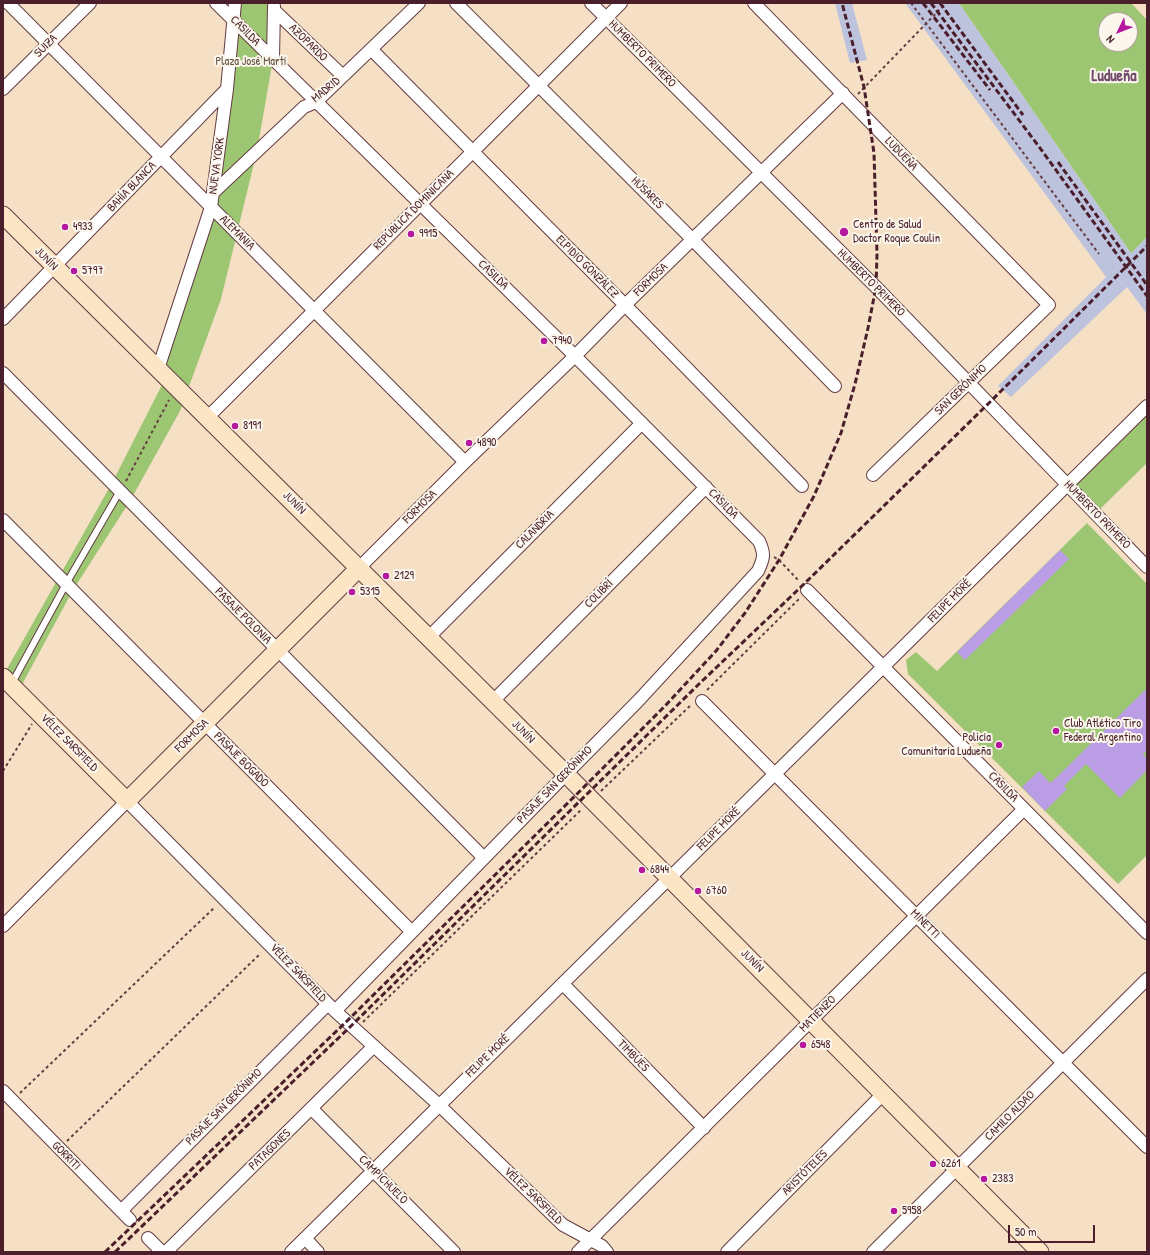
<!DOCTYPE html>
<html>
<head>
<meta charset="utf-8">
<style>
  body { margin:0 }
  #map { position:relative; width:1150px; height:1255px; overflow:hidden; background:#f5e0c5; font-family:"Patrick Hand",sans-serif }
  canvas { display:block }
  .frame { position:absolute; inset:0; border:4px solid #4a1f2b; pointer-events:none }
  .north { position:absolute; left:1098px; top:12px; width:40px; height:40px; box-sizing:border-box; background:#fbf7ec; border:1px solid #b4a19f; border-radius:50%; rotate:227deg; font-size:11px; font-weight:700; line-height:16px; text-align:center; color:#4a1f2b }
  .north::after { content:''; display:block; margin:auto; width:14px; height:18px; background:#b5179e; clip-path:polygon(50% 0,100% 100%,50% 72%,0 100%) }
  .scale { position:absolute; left:1008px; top:1225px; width:87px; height:18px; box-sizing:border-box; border:2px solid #4a1f2b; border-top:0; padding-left:5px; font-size:12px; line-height:14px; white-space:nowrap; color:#4a1f2b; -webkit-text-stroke:3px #fbf7ec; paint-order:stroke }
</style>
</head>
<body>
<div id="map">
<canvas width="1150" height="1255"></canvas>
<div class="frame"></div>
<div class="north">N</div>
<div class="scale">50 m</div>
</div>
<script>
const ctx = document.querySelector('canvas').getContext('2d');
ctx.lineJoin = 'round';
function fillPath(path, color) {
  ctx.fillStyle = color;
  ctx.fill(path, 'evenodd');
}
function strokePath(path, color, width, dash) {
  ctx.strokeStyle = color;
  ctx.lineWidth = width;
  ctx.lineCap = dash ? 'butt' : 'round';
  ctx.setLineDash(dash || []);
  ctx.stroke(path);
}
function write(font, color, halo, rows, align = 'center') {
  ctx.font = font + ' "Patrick Hand",sans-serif';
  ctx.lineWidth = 4;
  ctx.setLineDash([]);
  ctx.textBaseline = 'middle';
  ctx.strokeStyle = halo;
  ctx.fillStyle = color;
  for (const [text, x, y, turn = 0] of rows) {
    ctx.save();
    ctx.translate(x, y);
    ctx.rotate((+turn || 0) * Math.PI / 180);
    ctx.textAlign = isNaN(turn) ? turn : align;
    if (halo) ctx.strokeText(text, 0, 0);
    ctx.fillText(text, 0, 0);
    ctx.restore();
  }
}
const industrial = new Path2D(`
  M835,3H852L867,60L850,63Z
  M905,3H959L1131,253L1147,237V314L1127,287L1011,397L998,386L1106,277Z`);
const green = new Path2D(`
  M235,3H274L273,59L257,151L221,299L180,411L130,501L73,590L18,692L3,676L112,483L166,377L158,369L211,207Z
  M959,3H1131L1147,20V237L1131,253ZM1106,20H1130V44H1106Z
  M1147,413V463L1098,511L1074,486Z
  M1087,523L1147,584V855L1118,884L908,674L906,660L916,652L937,671Z`);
const building = new Path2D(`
  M1060,550L1069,559L965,660L957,652Z
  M1147,688V750L1143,754L1147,759V770L1120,798L1086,764L1064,786L1067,789L1045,811L1022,787L1039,771L1050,783L1056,778Z`);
const path = new Path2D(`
  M911,3L1099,254
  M858,94L946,3
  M126,481L169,400
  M774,557L779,560L799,581
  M707,690L799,599
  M3,771L32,724
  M601,791L692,704
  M363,1022L582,809
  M20,1093L215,907
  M67,1141L261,953`);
const lane = new Path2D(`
  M12,683L66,584L120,491`);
const street = new Path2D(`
  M8,3L465,462
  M216,3L575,356L759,541C765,554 764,558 758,571L638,701L566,774L335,1011
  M456,3L693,240L835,386
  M591,3L876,287L1147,567
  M754,3L1049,305L873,475
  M274,10L343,76
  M371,49L625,305L802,486
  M273,59L274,6
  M3,89L90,3
  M214,192L304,107L316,102L419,3
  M3,319L227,89
  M158,369L211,207L227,89L235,3
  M3,373L484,858
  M208,417L621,3
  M3,520L412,932
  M359,568L465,462L575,356L625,305L843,93
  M807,590L1147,933
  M429,637L642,423
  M493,701L706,487
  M702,701L1147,1147
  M3,926L127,801L335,1011L439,1105L563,1225L602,1246L607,1252
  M563,984L704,1128
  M3,1091L130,1220
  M312,1109L454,1252
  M121,1211L328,1004
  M148,1238L162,1252
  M305,1238L318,1252
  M166,1252L374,1046
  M291,1252L1147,406
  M578,1252L1024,809
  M727,1252L883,1094
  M873,1252L1147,979`);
const secondary = new Path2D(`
  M3,215L566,774L1040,1252
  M3,677L127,801L359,568`);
const rail = new Path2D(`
  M923,3L990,90
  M931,3L1040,148L1147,296
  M940,3L1023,115
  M1058,162L1147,285
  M105,1252L346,1022L581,790L665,706L716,651L745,613L779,560L814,496L841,433L855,384L868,328L876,287L877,254L874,153L864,87L842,3
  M115,1252L351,1026L699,684L803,585L989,403L1147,246`);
const markers = [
  [65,227,4,"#b5179e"],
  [844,232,5,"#b5179e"],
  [411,234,4,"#b5179e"],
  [74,271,4,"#b5179e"],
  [544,341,4,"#b5179e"],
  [235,426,4,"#b5179e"],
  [469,443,4,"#b5179e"],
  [386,576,4,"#b5179e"],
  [352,592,4,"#b5179e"],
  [1056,731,4,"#b5179e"],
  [999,745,4,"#b5179e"],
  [642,870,4,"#b5179e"],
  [698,891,4,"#b5179e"],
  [803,1045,4,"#b5179e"],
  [933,1164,4,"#b5179e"],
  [984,1179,4,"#b5179e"],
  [894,1211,4,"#b5179e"]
];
const streetNames = [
  ["CASILDA",245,31,45],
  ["AZOPARDO",308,43,44],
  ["SUIZA",46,46,-45],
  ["HUMBERTO PRIMERO",642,54,45],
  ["MADRID",326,90,-40],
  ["LUDUEÑA",901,154,46],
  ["NUEVA YORK",217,166,-82],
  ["BAHÍA BLANCA",132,187,-46],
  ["HÚSARES",647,193,45],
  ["REPÚBLICA DOMINICANA",414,210,-45],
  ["ALEMANIA",237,233,45],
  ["JUNÍN",46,259,45],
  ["ELPIDIO GONZÁLEZ",587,267,45],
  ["CASILDA",493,275,44],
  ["FORMOSA",651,280,-44],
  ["HUMBERTO PRIMERO",871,283,45],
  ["SAN GERÓNIMO",961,390,-44],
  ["JUNÍN",294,503,45],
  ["CASILDA",723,504,45],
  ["FORMOSA",420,507,-45],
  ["HUMBERTO PRIMERO",1097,515,46],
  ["CALANDRIA",535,530,-45],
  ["COLIBRÍ",599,594,-45],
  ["FELIPE MORÉ",950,601,-45],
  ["PASAJE POLONIA",243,616,45],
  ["JUNÍN",523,732,45],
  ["FORMOSA",192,736,-45],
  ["VÉLEZ SARSFIELD",69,743,45],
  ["PASAJE BOGADO",241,760,45],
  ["PASAJE SAN GERÓNIMO",555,785,-46],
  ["CASILDA",1003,787,45],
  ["FELIPE MORÉ",719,829,-45],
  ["MINETTI",925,924,45],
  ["JUNÍN",752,961,45],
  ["VÉLEZ SARSFIELD",298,973,46],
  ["MATIENZO",818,1014,-45],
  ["FELIPE MORÉ",488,1056,-44],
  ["TIMBÚES",633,1056,46],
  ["PASAJE SAN GERÓNIMO",224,1107,-45],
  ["CAMILO ALDAO",1010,1116,-45],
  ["PATAGONES",270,1150,-44],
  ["GORRITI",66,1156,45],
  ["ARISTÓTELES",805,1173,-45],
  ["CAMPICHUELO",383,1180,45],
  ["VÉLEZ SARSFIELD",533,1196,44]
];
const parkNames = [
  ["Plaza José Martí",251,62]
];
const poiNames = [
  ["Centro de Salud",853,225],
  ["Doctor Roque Coulin",853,239],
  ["4933",73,227],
  ["9915",419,234],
  ["5797",82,271],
  ["7940",552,341],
  ["8191",243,426],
  ["4890",477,443],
  ["2129",394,576],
  ["5315",360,592],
  ["Club Atlético Tiro",1064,724],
  ["Federal Argentino",1064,738],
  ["Policía",991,738,"right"],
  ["Comunitaria Ludueña",991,752,"right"],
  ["6844",650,870],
  ["6760",706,891],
  ["6548",811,1045],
  ["6261",941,1164],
  ["2383",992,1179],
  ["5958",902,1211]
];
const districtNames = [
  ["Ludueña",1114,77]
];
fillPath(industrial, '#bec3dd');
fillPath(green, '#9cc672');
fillPath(building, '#bb9de5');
strokePath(lane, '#643c42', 8);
strokePath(street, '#643c42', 14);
strokePath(secondary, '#643c42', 19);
strokePath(path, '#643c42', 2, [3, 3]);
strokePath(lane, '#fff', 6);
strokePath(street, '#fff', 12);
strokePath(secondary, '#fce5c4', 17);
strokePath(rail, '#4a1f2b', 3, [6, 3]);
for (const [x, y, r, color] of markers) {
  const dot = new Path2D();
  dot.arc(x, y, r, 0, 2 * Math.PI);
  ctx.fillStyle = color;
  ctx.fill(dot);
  strokePath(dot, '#fbf7ec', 1.5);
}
write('12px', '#4a1f2b', '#fbf7ec', streetNames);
write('12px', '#635140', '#fbf7ec', parkNames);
write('12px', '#4a1f2b', '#fbf7ec', poiNames, 'left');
write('bold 16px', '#724b6c', '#fbf7ec', districtNames);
</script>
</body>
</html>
